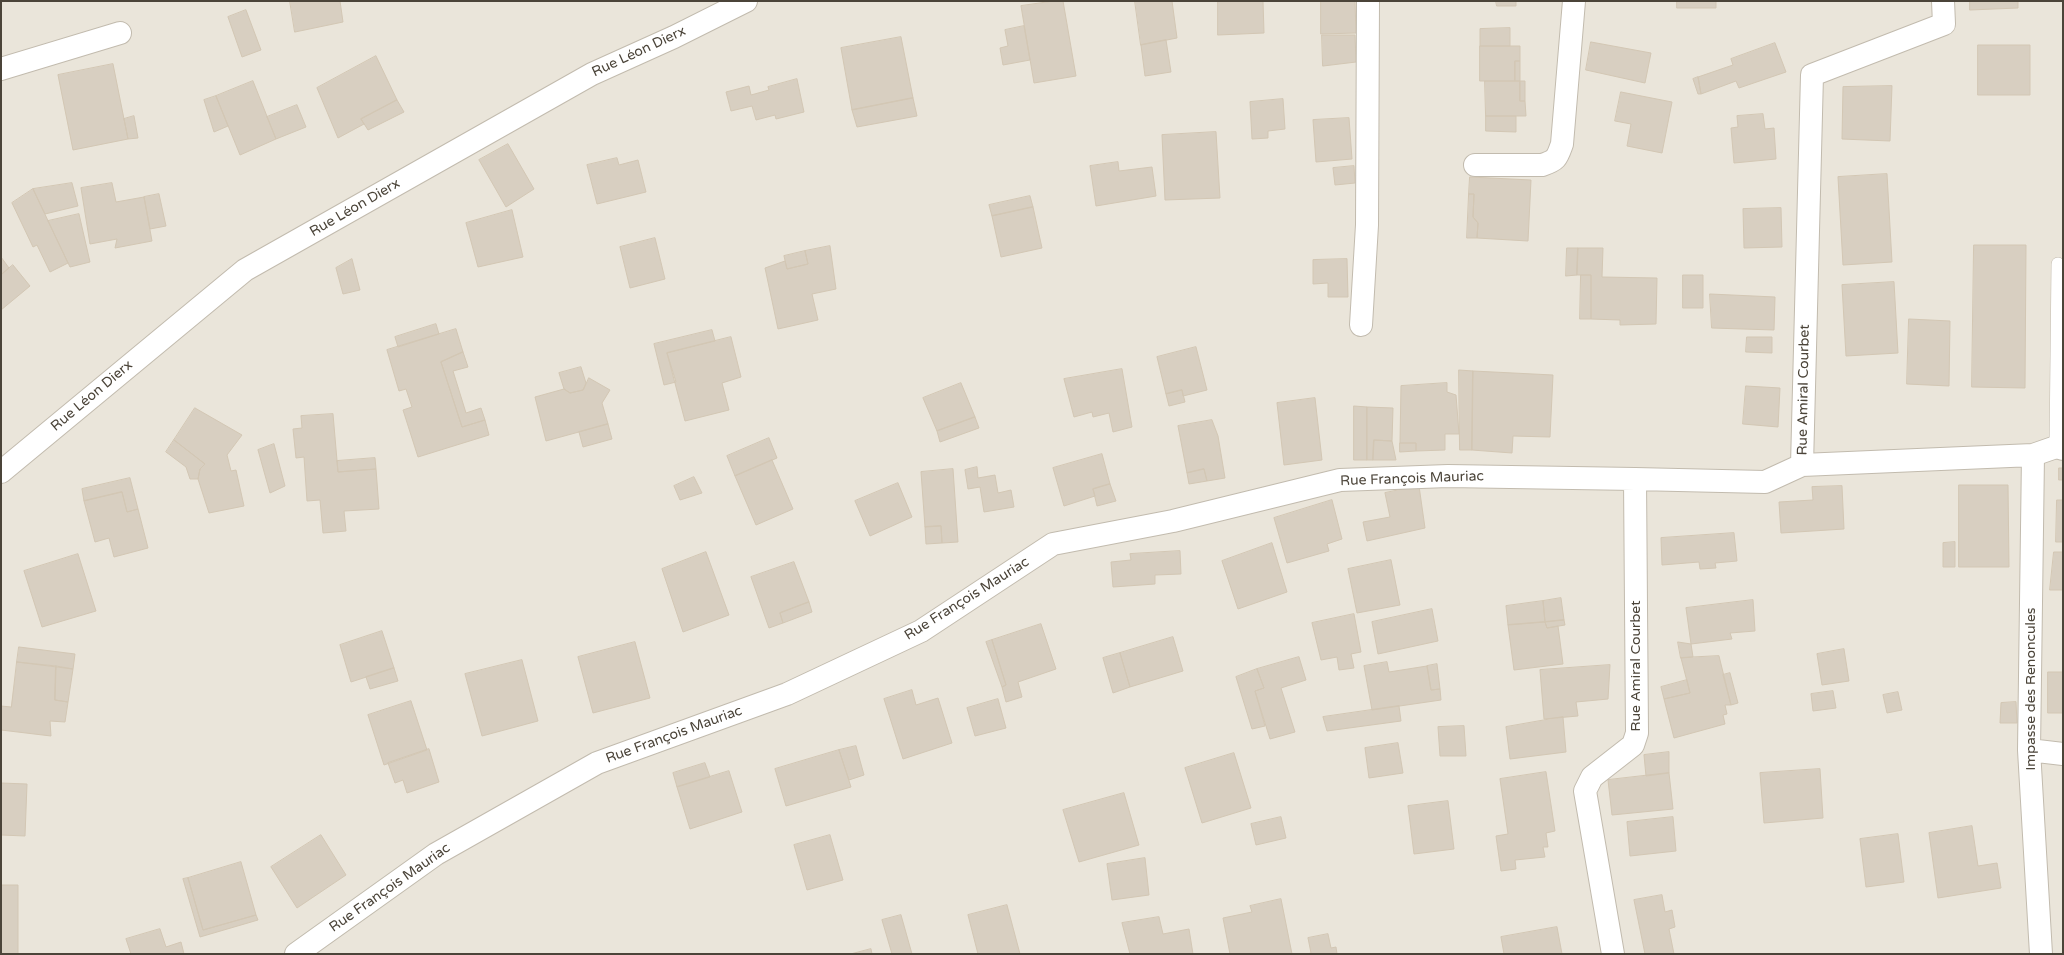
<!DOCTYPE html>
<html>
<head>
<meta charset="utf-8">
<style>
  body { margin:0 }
  #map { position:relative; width:2064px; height:955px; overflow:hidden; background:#f6f3ec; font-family:"Varela Round",sans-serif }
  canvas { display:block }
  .frame { position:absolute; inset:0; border:2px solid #4b4439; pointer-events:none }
</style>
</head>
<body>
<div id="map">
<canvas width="2064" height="955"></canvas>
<div class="frame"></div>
</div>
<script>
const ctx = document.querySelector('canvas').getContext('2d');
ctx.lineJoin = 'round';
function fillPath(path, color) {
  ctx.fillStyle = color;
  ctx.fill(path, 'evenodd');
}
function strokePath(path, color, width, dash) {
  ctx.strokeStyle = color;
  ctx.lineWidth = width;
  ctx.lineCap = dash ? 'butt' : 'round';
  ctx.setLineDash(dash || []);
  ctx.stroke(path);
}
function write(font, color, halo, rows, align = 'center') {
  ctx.font = font + ' "Varela Round",sans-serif';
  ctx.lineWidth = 3;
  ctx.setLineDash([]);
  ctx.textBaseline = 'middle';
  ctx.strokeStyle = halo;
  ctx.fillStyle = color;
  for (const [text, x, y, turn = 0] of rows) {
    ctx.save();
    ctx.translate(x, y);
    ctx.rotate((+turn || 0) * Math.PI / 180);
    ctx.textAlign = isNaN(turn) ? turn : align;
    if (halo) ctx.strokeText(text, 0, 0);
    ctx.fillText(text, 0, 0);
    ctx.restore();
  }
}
const residential = new Path2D(`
  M1,1H2063V954H1Z`);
const building = new Path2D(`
  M290,1H340L343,22L295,32Z
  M1054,1H1063L1076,76L1034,83L1021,6Z
  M1135,1H1172L1177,38L1141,45Z
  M1218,1H1263L1264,33L1218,35Z
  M1321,1H1355L1356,33L1321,34Z
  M1496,1H1516V6H1497Z
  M1677,1H1716V8H1677Z
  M1970,1H2018V8L1970,10Z
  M246,10L261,50L242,57L228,17Z
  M1024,26L1030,60L1003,65L1000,48L1008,46L1005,30Z
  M1510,28V46H1480V29Z
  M1322,35H1355L1356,62L1323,66Z
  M901,37L913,98L852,110L841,48Z
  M1166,40L1171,72L1145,76L1141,45Z
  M1591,42L1651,53L1645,83L1586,70Z
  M1775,43L1786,72L1739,88L1736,81L1701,94L1698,77L1733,65L1731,59Z
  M1978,45H2030V95H1978Z
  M1480,46H1520V61H1515V81H1480Z
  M376,56L397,100L361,119L364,124L338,138L317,88Z
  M1515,61H1520V81H1515Z
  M113,64L128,139L73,150L58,75Z
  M1698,77L1701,94H1698L1693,79Z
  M797,79L804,112L776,119L775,115L756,120L752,106L731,111L726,92L749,86L751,95L769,90L768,87Z
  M253,81L276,139L240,155L216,96Z
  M1485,81H1520V101H1525L1526,116H1486Z
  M1520,81H1525V101H1520Z
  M1892,86L1890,141L1842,139L1843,87Z
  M1621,92L1672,102L1662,153L1627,146L1631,124L1615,121Z
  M216,96L228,126L214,132L204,100Z
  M913,98L917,116L857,127L852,110Z
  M1283,99L1285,129L1268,131V138L1252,139L1250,102Z
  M397,100L404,112L368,130L361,119Z
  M297,105L306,127L276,139L267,117Z
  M1763,114L1765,129L1774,128L1776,159L1734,163L1731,128L1738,127L1737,116Z
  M134,116L138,138L128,139L124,119Z
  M1486,116H1516V132L1486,131Z
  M1349,118L1352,159L1316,162L1313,120Z
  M1216,132L1220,198L1165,200L1162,135Z
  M508,144L534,189L506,207L479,160Z
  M617,158L619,165L638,160L646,192L597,204L587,165Z
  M1118,162L1119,171L1152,167L1156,196L1096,206L1090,166Z
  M1354,166L1355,183L1335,185L1333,168Z
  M1887,174L1892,262L1843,265L1838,177Z
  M1470,177L1531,180L1528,241L1477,238L1478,223L1473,217L1474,194H1469Z
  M72,183L78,206L45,214L33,189Z
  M112,183L116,202L144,197L152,241L115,248L117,239L90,244L81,188Z
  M33,189L68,263L50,272L37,245L33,247L12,203Z
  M159,194L166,226L150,229L144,197Z
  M1469,194H1474L1473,217L1478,223L1477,238H1467Z
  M1030,196L1033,207L992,216L989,205Z
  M1033,207L1042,248L1001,257L992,216Z
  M1781,208L1782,247L1744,248L1743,209Z
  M512,210L523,257L478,267L466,223Z
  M79,214L90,262L70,267L48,221Z
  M655,238L665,279L630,288L620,247Z
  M1974,245H2026L2025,388L1972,387Z
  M830,246L836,289L812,294L818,320L778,329L765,268L785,261L787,269L808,264L805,251Z
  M1567,248H1578L1577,275L1566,276Z
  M1578,248H1603L1602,277L1657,278L1656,324L1620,325V320L1591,319V275H1577Z
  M805,251L808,264L787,269L784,256Z
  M1,257L9,268L1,275Z
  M352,259L360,290L343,294L336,268Z
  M1347,259L1348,297H1328V283L1313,284V260Z
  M13,265L30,286L1,310V275Z
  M1581,275H1591V319H1580Z
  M1683,275H1703V308H1683Z
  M1894,282L1898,353L1846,356L1842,285Z
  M1710,294L1775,297L1774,330L1712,328Z
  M1909,319L1950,321L1949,386L1907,384Z
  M436,324L439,334L398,347L395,337Z
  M456,329L463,352L441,362L462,427L485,420L489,435L418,457L403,410L412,407L406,389L399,391L387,350Z
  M712,330L715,341L667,353L676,382L664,385L654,344Z
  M731,337L741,377L722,383L729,410L685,421L667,353Z
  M1747,337H1772V353L1746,352Z
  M1196,347L1207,390L1183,396L1182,390L1166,394L1157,357Z
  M463,352L468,367L453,371L466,413L481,408L485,420L462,427L441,362Z
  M581,367L586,383L583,390L570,393L564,389L559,373Z
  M1122,369L1132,427L1113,432L1109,413L1093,417L1092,412L1074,417L1064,379Z
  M1459,370L1473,371L1472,450H1460Z
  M1473,371L1553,375L1550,437L1513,436L1512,453L1472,450Z
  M589,378L610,390L602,403L608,424L546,441L535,397L564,389L570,393L583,390Z
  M961,383L975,417L937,431L923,398Z
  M1447,383V392L1456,395L1459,434H1445V450L1416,451V443H1400L1401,386Z
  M1746,386L1780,388L1778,427L1743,424Z
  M1182,390L1185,402L1169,406L1166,394Z
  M1315,398L1322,460L1284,465L1277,403Z
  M1354,406L1367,407V460H1354Z
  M1367,407L1393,408L1392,441L1374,440L1373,460H1367Z
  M195,408L242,435L227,455L231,471L236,470L244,506L209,513L198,479L200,469L205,464L174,440Z
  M333,414L338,472L376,469L379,509L344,511L346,531L323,533L320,500L307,501L304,457L296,458L293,429L302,428L301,416Z
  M975,417L979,428L940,442L937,431Z
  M1212,420L1218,436L1225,478L1207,481L1204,469L1187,473L1178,426Z
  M608,424L612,439L583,447L579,432Z
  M769,438L777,458L735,476L727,456Z
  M174,440L205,464L200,469L198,479H190L186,467L166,452Z
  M1374,440L1392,441L1396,460H1373Z
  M1400,443H1416V451L1400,452Z
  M274,444L285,486L270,493L258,450Z
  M1102,454L1110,484L1093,489L1095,496L1064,506L1053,468Z
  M375,458L376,469L338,472L337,461Z
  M772,460L793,509L756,525L735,476Z
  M977,467L978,478L995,475L998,493L1011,490L1014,507L984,512L980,487L968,489L965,470Z
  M2059,468H2063V480H2059Z
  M953,469L958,542L942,543L941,526L925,527L921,472Z
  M1204,469L1207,481L1189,484L1187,473Z
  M694,477L702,493L680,500L674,486Z
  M130,478L138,509L127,512L122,492L84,501L82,489Z
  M898,483L912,517L870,536L855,501Z
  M1110,484L1116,501L1097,506L1093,489Z
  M1959,485H2008L2009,567H1959Z
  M1419,486L1425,528L1367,541L1363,522L1390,517L1385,493Z
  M1842,486L1844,529L1781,533L1779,502L1813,500L1812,487Z
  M122,492L127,512L138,509L148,548L114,557L109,538L95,542L84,501Z
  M1332,500L1342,539L1327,544L1329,551L1287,563L1274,518Z
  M2057,500H2063V542H2056Z
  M941,526L942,543L926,544L925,527Z
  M1734,533L1737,561L1715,563L1716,568L1700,569L1699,562L1662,565L1661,538Z
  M1955,542V567H1943V543Z
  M1272,543L1287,592L1238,609L1222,561Z
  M1180,551L1181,574L1155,575V584L1113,587L1111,562L1131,560L1130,554Z
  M706,552L729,615L683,632L662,569Z
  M2054,552H2063V590H2050Z
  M78,554L96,611L42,627L24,571Z
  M1391,560L1400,605L1357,613L1348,569Z
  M794,562L809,602L780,613L783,623L769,628L751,577Z
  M1561,598L1564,620L1545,622L1543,601Z
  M1753,600L1755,631L1730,633L1732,639L1691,644L1686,608Z
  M1543,601L1545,622L1508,625L1506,606Z
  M809,602L812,612L783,623L780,613Z
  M1432,609L1438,641L1378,654L1372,622Z
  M1354,614L1361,652L1351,654L1354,668L1339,670L1337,657L1321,660L1312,623Z
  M1564,620L1565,625L1547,628L1545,622Z
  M1545,622L1547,628L1558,626L1563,664L1514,670L1508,625Z
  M1041,624L1056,669L1018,682L1022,697L1006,702L1002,687L1006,685L992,640Z
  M382,631L394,668L351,682L340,645Z
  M1173,637L1183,671L1130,687L1120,653Z
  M992,640L1006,685L1002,687L986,642Z
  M635,642L650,698L593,713L578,657Z
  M1678,642L1691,644L1693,657L1681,658Z
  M19,647L75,654L73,669L17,662Z
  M1844,649L1849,681L1822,685L1817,654Z
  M1120,653L1130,687L1113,693L1103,658Z
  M1719,656L1731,705H1725L1727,714L1723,715L1725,724L1674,738L1664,699L1690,693L1681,658Z
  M1299,657L1306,680L1281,688L1295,732L1270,739L1255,691L1264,688L1257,669Z
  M522,660L538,721L482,736L465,674Z
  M17,662L56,666L55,700L68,702L65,722L50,721L51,736L1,730V706L11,707Z
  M1387,662L1389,672L1427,666L1431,690L1440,689L1441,700L1372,710L1364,666Z
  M1437,664L1440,689L1431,690L1427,666Z
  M1610,665L1608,699L1576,702L1578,716L1544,719L1540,670Z
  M56,666L73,669L68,702L55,700Z
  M394,668L398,681L370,689L366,677Z
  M1257,669L1264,688L1255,691L1265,726L1252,729L1236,677Z
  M2048,672H2063V713H2048Z
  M1730,673L1738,703L1731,705L1723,675Z
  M1687,680L1690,693L1664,699L1661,687Z
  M912,690L916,705L938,698L952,743L903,759L884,699Z
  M1833,691L1836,708L1813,711L1811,694Z
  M1898,692L1902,710L1887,713L1883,695Z
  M998,699L1006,728L975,736L967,708Z
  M411,701L427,750L384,765L368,715Z
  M2016,702L2017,723H2000L2001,703Z
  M1399,706L1401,721L1327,731L1323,717Z
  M1563,717L1566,752L1510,759L1506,727Z
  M1464,726L1466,756H1440L1438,727Z
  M1398,743L1403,773L1369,778L1365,748Z
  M856,746L864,775L849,780L839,750Z
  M429,749L439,782L407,793L403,780L395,783L388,763Z
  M839,750L851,787L786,806L775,769Z
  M1669,752V773L1646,776L1644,755Z
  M1234,753L1251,808L1202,823L1185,768Z
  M705,763L710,777L677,787L673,773Z
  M1820,769L1823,818L1764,823L1760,773Z
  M729,771L742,812L690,829L677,787Z
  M1546,772L1555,831L1546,833L1548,847H1543L1545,857L1515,860L1516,869L1501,871L1496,836L1508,834L1500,779Z
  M1669,773L1673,809L1612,815L1608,780Z
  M1,783L27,784L25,836L1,835Z
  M1124,793L1139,845L1079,862L1063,810Z
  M1448,801L1454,849L1414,854L1408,806Z
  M1281,817L1286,838L1256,845L1251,824Z
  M1673,817L1676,851L1630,856L1627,822Z
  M1972,826L1978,866L1997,863L2001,888L1938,898L1929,833Z
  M1898,834L1904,882L1866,887L1860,839Z
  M321,835L346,875L297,908L271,867Z
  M830,835L843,880L807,890L794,845Z
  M1145,858L1149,895L1112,900L1107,864Z
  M241,862L256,915L203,930L188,878Z
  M188,878L203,930L256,915L258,920L200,937L183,879Z
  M1,885H18V954H1Z
  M1662,895L1665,912L1672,910L1675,927L1669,929L1674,954H1645L1634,900Z
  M1281,899L1292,954H1230L1223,918L1252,912L1250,906Z
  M1007,905L1020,954H978L968,915Z
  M901,915L912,954H892L882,920Z
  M1159,917L1163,934L1189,929L1193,954H1130L1122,923Z
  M1557,927L1562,954H1504L1501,937Z
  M160,929L166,947L181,942L184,954H131L126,939Z
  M1328,934L1331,948L1336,947L1337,954H1307L1311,953L1308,938Z
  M871,949L872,954H851Z`);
const service = new Path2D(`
  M2056,447L2058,264`);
const minor = new Path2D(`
  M1,69L120,33
  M1475,165H1542C1557,160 1557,158 1562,144L1574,1
  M1361,325L1367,225L1368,1
  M1802,465L2033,455
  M2029,750L2063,754
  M296,954L436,854L597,763L787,694L921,631L1053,544L1173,521L1340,480L1448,476L1635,479
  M1613,954L1585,791L1592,777L1633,745L1637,733L1635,479L1765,482L1802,465L1812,75L1944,24L1943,1
  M2041,954L2029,750L2033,455L2056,447L2063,449`);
const tertiary = new Path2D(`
  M1,472L245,270L592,74L674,37L746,1`);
const streetNames = [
  ["Rue Léon Dierx",639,52,-25],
  ["Rue Léon Dierx",355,208,-30],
  ["Rue Amiral Courbet",1804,390,-89],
  ["Rue Léon Dierx",92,396,-40],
  ["Rue François Mauriac",1412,479,-2],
  ["Rue François Mauriac",967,599,-32],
  ["Rue Amiral Courbet",1636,666,-90],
  ["Impasse des Renoncules",2031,689,-90],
  ["Rue François Mauriac",674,735,-20],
  ["Rue François Mauriac",390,888,-35]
];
fillPath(residential, '#eae5da');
fillPath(building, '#d8cfc1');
strokePath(building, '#d3c7b4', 1);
strokePath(service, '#c2bbae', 14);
strokePath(minor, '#c2bbae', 24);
strokePath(tertiary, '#c2bbae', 24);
strokePath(service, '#fff', 13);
strokePath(minor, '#fff', 22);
strokePath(tertiary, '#fff', 22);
write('14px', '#4b4439', '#fff', streetNames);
</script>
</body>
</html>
